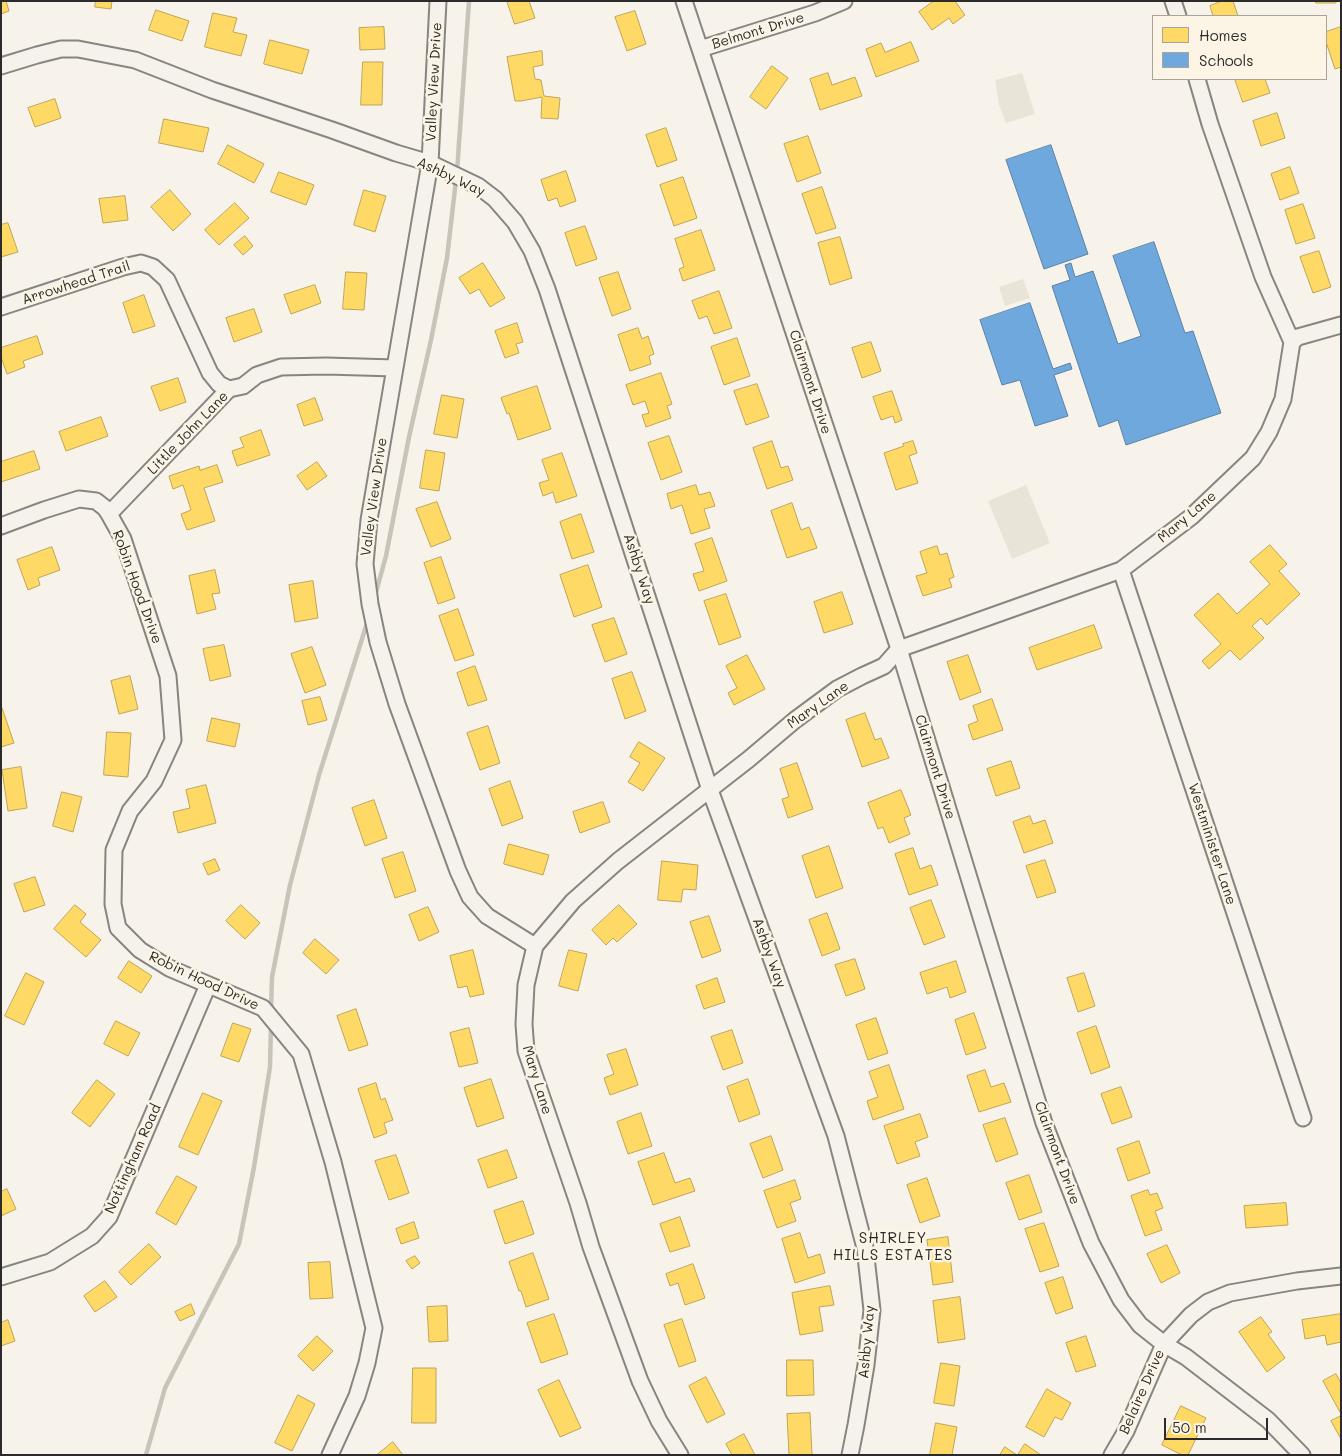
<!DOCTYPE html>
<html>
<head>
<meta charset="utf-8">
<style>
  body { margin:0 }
  #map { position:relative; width:1342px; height:1456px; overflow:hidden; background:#f7f3ea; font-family:Mali,sans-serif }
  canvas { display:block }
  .frame { position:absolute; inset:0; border:2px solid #2b2b2b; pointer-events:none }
  .legend { position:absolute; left:1152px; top:15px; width:175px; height:65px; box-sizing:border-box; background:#fcf5e5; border:1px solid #a8a49b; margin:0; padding:6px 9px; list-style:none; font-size:15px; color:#2b2b2b }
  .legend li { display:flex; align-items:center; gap:10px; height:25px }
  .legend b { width:25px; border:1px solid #a8a49b }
  .scale { position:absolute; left:1164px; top:1418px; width:104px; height:22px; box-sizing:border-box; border:2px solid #2b2b2b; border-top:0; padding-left:6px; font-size:15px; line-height:18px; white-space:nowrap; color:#2b2b2b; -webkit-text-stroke:4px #fcf5e5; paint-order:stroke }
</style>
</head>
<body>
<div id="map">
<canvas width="1342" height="1456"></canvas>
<div class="frame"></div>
<ul class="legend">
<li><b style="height:14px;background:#ffd966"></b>Homes</li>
<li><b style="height:14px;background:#6fa8dc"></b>Schools</li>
</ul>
<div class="scale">50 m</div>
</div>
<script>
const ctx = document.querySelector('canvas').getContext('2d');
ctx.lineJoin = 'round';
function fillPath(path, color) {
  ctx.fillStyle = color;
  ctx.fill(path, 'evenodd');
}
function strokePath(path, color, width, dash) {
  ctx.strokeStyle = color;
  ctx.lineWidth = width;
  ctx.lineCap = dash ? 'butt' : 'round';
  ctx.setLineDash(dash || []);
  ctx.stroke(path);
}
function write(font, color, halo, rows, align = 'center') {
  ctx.font = font + ' Mali,sans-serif';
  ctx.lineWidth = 5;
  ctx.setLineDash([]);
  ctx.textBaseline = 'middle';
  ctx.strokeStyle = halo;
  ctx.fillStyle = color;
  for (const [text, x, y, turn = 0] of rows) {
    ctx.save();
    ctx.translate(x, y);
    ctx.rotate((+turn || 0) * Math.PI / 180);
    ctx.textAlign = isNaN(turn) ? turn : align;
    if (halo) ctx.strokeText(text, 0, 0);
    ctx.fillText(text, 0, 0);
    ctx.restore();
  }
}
const green = new Path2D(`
  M1022,73L1035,114L1006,123L999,105L995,80Z
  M1023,279L1030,298L1005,306L999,287Z
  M1026,485L1050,543L1012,559L988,501Z`);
const homes = new Path2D(`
  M1,1H6L9,11L1,14Z
  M96,1H112L111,9L95,7Z
  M507,1H529L535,18L515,24Z
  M934,1H955L965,15L953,24L949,18L932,30L919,12Z
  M1222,1H1233L1238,16H1213L1210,6Z
  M1316,1H1336V3H1316Z
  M156,10L189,21L182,41L149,30Z
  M635,11L646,44L627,51L615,17Z
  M213,13L237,18L233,32L247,35L241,56L205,47Z
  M384,27L385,49L360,50L359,28Z
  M1341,27V67L1335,69L1326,42V32Z
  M270,40L309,50L302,74L264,64Z
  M911,42L919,61L876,77L866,49L881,43L885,52Z
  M542,51L543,65L533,67L535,79L541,80L544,96L560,98L558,119L541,118L542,97L521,101H515L507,57Z
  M363,62H383L382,105H361Z
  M772,66L788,78L766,109L750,97Z
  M828,73L832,85L855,77L862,96L820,110L810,79Z
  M1235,79H1265L1270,93L1243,102Z
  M55,99L61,118L35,127L28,108Z
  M1277,113L1285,138L1261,146L1253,121Z
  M164,119L209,128L203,152L159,143Z
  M666,128L677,160L657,167L646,135Z
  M808,136L821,173L797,182L784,144Z
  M228,145L264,164L254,183L218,164Z
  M1290,167L1299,193L1280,200L1271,174Z
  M566,171L576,201L560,207L557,198L548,201L541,180Z
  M279,172L314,185L306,205L271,192Z
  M683,177L697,218L674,226L660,185Z
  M822,187L836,228L816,234L802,194Z
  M170,190L191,214L173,231L151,207Z
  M364,190L386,196L375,232L354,225Z
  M125,196L128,220L103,223L99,199Z
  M235,203L249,218L219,245L205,230Z
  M1303,204L1315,238L1296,244L1285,210Z
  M8,223L18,252L1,257V225Z
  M585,226L597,259L576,266L565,233Z
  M701,230L715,270L683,281L679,269L684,267L675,239Z
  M245,236L253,246L243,255L234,245Z
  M840,237L852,278L830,285L818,243Z
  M1319,251L1331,287L1313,293L1300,257Z
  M483,263L505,298L490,307L479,289L470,294L459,278Z
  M346,272L367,273L364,310L343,309Z
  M618,272L631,309L612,316L599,278Z
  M315,285L321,303L291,314L284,295Z
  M719,291L732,328L714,334L707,316L699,319L692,301Z
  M144,295L155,326L133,333L123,303Z
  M254,309L262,332L234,342L226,318Z
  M517,323L523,342L516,344L519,353L505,358L495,331Z
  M638,328L642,339L648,336L654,354L649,356L651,364L630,371L618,335Z
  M37,336L43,354L23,361L25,367L7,374L1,357V348Z
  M737,338L750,376L724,385L711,347Z
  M871,342L881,371L862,378L852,348Z
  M661,373L672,404L667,406L671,418L646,427L642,415L649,413L645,401L633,405L626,385Z
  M178,378L186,402L160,411L151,387Z
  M757,384L769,417L746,425L734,391Z
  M537,386L551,429L518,440L509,413L507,414L501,398Z
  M892,391L902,420L895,423L893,416L881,420L873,397Z
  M442,395L464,399L457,438L434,434Z
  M315,398L323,420L304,426L297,405Z
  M101,417L108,436L66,451L59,432Z
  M261,430L270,455L237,466L232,451L244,447L240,438Z
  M669,436L682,472L661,480L648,443Z
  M772,441L781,468L788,466L793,480L767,489L753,448Z
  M913,441L917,453L909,456L918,483L896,490L884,453L904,446L903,444Z
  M426,450L445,453L439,491L420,488Z
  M34,451L40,469L1,482V462Z
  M562,453L577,496L556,503L553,492L543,496L539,483L549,480L542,460Z
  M317,462L327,476L307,490L297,476Z
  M217,465L223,482L204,488L215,521L187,530L181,514L191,510L183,485L173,489L169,476L199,466L200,470Z
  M696,485L699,495L710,492L715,506L704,509L710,528L691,534L682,505L671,509L667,494Z
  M437,502L451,539L431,547L416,509Z
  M792,503L801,530L809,527L817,548L787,558L771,511Z
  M581,514L594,552L572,559L560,522Z
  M712,538L727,581L699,591L693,574L704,571L695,544Z
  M1270,545L1287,564L1279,571L1300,594L1267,625L1261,618L1252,626L1264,638L1240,660L1230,650L1209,669L1202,661L1221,644L1194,615L1218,593L1237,614L1270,584L1250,562Z
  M937,546L940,555L947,553L954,577L949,579L952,587L923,596L916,576L927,573L920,552Z
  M52,547L60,570L38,578L40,585L28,590L17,560Z
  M441,557L455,598L438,604L424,563Z
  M588,565L602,607L574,617L560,575Z
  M215,570L220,593L212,594L216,609L197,614L189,576Z
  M313,581L318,618L295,622L289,585Z
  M842,592L853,624L824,633L814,602Z
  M726,594L741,637L719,645L704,601Z
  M458,609L474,655L455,661L439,616Z
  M614,618L627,654L605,662L592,625Z
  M1094,625L1102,648L1037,670L1029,648Z
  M224,645L231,676L210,681L203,649Z
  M312,647L326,685L305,693L291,654Z
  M747,655L765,689L734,705L728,693L737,688L726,666Z
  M968,655L981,692L960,700L947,662Z
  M475,666L487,700L468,706L457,673Z
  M632,672L646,711L625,719L612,679Z
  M130,676L138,709L119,714L111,681Z
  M320,697L327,720L308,725L302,701Z
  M992,699L1003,730L973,740L968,725L978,721L973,706Z
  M1,705L14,743L1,747Z
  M865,713L875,740L881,738L889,758L862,767L846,720Z
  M212,718L240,724L235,747L207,741Z
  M488,726L500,763L480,770L467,733Z
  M107,732L131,733L128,777L104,775Z
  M639,742L665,758L643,791L628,782L640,763L630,757Z
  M1011,761L1020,788L996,796L987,769Z
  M797,763L813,809L788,818L782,799L789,797L780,769Z
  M21,767L27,808L8,811L2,770Z
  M510,781L523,818L502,826L489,789Z
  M206,785L216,823L178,833L173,812L190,808L186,790Z
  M901,790L911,815L904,818L910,834L889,843L883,827L878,829L868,803Z
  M62,792L82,797L73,832L53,826Z
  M374,800L387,838L365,846L352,808Z
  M603,802L610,822L580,833L573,812Z
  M1030,816L1033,824L1045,820L1053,843L1024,853L1013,822Z
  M509,844L549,855L543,875L504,864Z
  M829,846L843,888L816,898L802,856Z
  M913,848L920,869L931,865L938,885L909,895L895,854Z
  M403,852L416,891L395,898L382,859Z
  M215,859L220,870L208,875L203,864Z
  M1045,860L1056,892L1037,898L1026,866Z
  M662,861L698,865L696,890L683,889L681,902L658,900Z
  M35,877L45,905L24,912L14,884Z
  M931,900L945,937L924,945L910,908Z
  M75,905L86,914L80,922L101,940L86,957L54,929Z
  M241,905L260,923L245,939L226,921Z
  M619,905L637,924L617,942L613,938L606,945L592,930Z
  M428,907L439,932L419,941L409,915Z
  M827,913L840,949L822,956L809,920Z
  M709,916L721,951L702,958L690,922Z
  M315,939L339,960L326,974L303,953Z
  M473,950L484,994L470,997L467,986L458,988L450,956Z
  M569,950L587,954L578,991L559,986Z
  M855,959L865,989L846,996L835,965Z
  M129,961L152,976L141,993L118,978Z
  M956,961L966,992L950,998L947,987L927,994L920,973Z
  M26,973L44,982L24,1025L5,1016Z
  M1084,973L1095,1006L1078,1012L1067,978Z
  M717,978L725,1002L704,1009L696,986Z
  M356,1009L368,1045L349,1051L337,1016Z
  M974,1013L986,1048L966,1055L955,1020Z
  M876,1018L888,1053L868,1060L856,1025Z
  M116,1021L140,1033L128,1056L104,1044Z
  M233,1023L251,1029L239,1062L221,1056Z
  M1096,1026L1110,1067L1091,1074L1077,1033Z
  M469,1028L478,1063L459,1067L450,1033Z
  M732,1030L743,1063L723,1070L711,1037Z
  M626,1049L638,1085L610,1095L604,1078L614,1074L607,1055Z
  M889,1065L904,1109L873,1120L867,1101L878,1097L869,1072Z
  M985,1070L991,1087L1004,1083L1011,1102L979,1112L967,1076Z
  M491,1079L504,1118L477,1127L464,1088Z
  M748,1079L760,1114L739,1122L727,1087Z
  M97,1080L115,1094L90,1127L72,1113Z
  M376,1083L381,1100L385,1098L393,1120L384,1123L387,1133L374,1138L358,1089Z
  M1121,1087L1132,1117L1112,1124L1101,1094Z
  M203,1093L222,1101L198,1155L179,1147Z
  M641,1113L652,1146L628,1154L617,1122Z
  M920,1114L928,1137L915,1142L920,1156L897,1164L884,1126Z
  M1005,1118L1018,1154L996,1162L983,1125Z
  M771,1136L783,1170L763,1178L750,1144Z
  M1139,1141L1150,1173L1128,1181L1117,1149Z
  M507,1150L517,1178L488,1188L478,1160Z
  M664,1153L675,1183L690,1178L695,1191L653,1205L638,1162Z
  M396,1155L409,1193L389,1200L375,1161Z
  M1029,1175L1042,1212L1019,1220L1006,1183Z
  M177,1176L197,1187L176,1225L156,1213Z
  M927,1178L940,1216L920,1223L907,1185Z
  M795,1180L801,1199L790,1203L796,1221L777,1228L764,1191Z
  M7,1189L16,1209L1,1216V1192Z
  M1148,1190L1150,1195L1157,1193L1163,1208L1155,1211L1162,1230L1145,1236L1131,1196Z
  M523,1201L534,1234L505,1244L494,1211Z
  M1286,1203L1288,1225L1246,1228L1244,1206Z
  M680,1217L690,1246L670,1252L660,1224Z
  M414,1222L419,1238L401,1244L396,1229Z
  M1044,1223L1059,1266L1040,1272L1025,1229Z
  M800,1233L808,1258L820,1254L825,1273L795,1283L782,1239Z
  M948,1237L953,1282L933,1285L927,1240Z
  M149,1244L161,1257L131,1285L119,1272Z
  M1167,1245L1180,1273L1161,1283L1147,1254Z
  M533,1253L549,1299L526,1307L521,1291H519L509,1262Z
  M415,1256L420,1263L412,1269L406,1261Z
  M330,1262L333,1298L310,1299L308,1263Z
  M693,1264L705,1298L685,1305L678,1283L670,1286L666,1274Z
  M1063,1277L1073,1308L1056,1314L1045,1283Z
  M105,1281L117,1297L95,1312L84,1296Z
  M830,1286L834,1305L819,1307L823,1331L800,1335L792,1293Z
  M960,1297L965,1339L938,1343L933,1301Z
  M191,1304L195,1314L180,1321L175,1312Z
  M447,1306L448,1341L429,1342L427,1307Z
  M554,1314L568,1354L541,1363L527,1323Z
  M1341,1314V1342L1327,1345L1325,1335L1305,1339L1302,1320Z
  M1261,1317L1272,1332L1268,1334L1285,1358L1267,1372L1239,1332Z
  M682,1319L696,1361L679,1367L664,1325Z
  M8,1320L15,1341L1,1346V1323Z
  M317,1336L333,1351L313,1371L298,1356Z
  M1086,1336L1096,1366L1076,1372L1066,1343Z
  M787,1360H813L814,1395L787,1396Z
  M941,1363L960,1366L954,1406L934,1403Z
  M413,1368H436V1423H412Z
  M1336,1374L1341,1383V1414L1323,1381Z
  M706,1377L725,1414L707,1423L689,1386Z
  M559,1380L581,1428L560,1437L538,1390Z
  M1047,1389L1071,1403L1062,1420L1055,1417L1044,1437L1026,1427Z
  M298,1395L315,1404L292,1451L275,1443Z
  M1181,1406L1206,1418L1188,1455H1182L1162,1445Z
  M810,1413L812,1455H789L787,1414Z
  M1341,1416V1439L1331,1421Z
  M936,1423L957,1427L952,1455H930Z
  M744,1434L755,1455H732L726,1444Z
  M393,1442L403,1455H377Z
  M1025,1444L1041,1455H1018Z
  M1005,1447L1017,1455H1000Z`);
const schools = new Path2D(`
  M1051,145L1088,254L1044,269L1006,160Z
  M1154,242L1185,333L1193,331L1221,413L1126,445L1118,420L1099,427L1052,286L1070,280L1065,265L1071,263L1075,277L1093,271L1118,344L1141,336L1113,256Z
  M1030,303L1053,369L1070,363L1072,369L1054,375L1068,416L1035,426L1020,380L1002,385L980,320Z`);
const stream = new Path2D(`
  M457,172L469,1
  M375,596L386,556L409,437L431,340L447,258L456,180
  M271,1012L272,977L290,885L319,775L368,620
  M146,1455L165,1388L239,1244L254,1167L270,1067L271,1025`);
const minor = new Path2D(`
  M438,1L430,163L369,520L365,564L370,604L378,642L397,704L458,871L470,897L487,916L535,946
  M684,1L899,649L1044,1123L1091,1243L1121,1300L1140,1325L1164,1344L1186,1357L1268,1420L1302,1455
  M1173,1L1178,16
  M700,49L815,13L844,1
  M1,66L37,55L61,49H78L135,60L212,90L332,130L396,153L430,163L478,186L495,199L515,222L532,251L547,289L710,790L836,1136L865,1248L872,1310L866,1365L856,1425L850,1455
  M1,307L123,267L141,263L153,267L167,280L210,373L219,384L229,389
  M1292,342L1298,337L1341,325
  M109,514L229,389L243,386L257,375L281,367L326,366L395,368
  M1,526L44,510L79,499L96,501L105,508L109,514L123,539L168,676L173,740L154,781L130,811L114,850L113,904L118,928L140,950L169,968L263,1008L301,1054L333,1162L374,1328L367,1363L357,1396L330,1455
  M1121,570L1303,1118
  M1,1277L50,1262L92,1236L109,1217L208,985
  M680,1455L659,1421L640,1381L591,1247L578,1203L526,1051L524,1024L526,985L535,946L573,901L618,861L749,759L795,720L837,689L862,676L884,666L899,649L1121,570L1191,517L1253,458L1269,432L1283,399L1292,342L1263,277L1210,124L1197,79
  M1112,1455L1126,1431L1164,1344L1191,1315L1208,1302L1230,1293L1297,1281L1341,1276`);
const streetNames = [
  ["Belmont Drive",758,31,-17],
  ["Valley View Drive",434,82,-87],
  ["Ashby Way",451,177,25],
  ["Arrowhead Trail",76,283,-18],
  ["Clairmont Drive",810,382,72],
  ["Little John Lane",188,433,-46],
  ["Valley View Drive",374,497,-82],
  ["Mary Lane",1187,517,-40],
  ["Ashby Way",639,569,72],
  ["Robin Hood Drive",137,587,70],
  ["Mary Lane",818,705,-35],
  ["Clairmont Drive",935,767,73],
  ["Westminister Lane",1212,844,72],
  ["Ashby Way",769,953,70],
  ["Robin Hood Drive",204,981,25],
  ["Mary Lane",537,1080,73],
  ["Clairmont Drive",1057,1153,70],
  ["Nottingham Road",133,1159,-66],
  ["Ashby Way",867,1342,-85],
  ["Belaire Drive",1142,1392,-66]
];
const neighbourhoodNames = [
  ["SHIRLEY",893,1238],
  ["HILLS ESTATES",893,1255]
];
fillPath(green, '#e9e4d8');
fillPath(homes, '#ffd966');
strokePath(homes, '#bfa554', 1);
fillPath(schools, '#6fa8dc');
strokePath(schools, '#5b82a7', 1);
strokePath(stream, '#c8c4ba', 4.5);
strokePath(minor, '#878581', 19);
strokePath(minor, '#f5f2ec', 15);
write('14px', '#2b2b2b', '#fcf5e5', streetNames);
ctx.letterSpacing = '1px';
write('15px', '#2b2b2b', '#fcf5e5', neighbourhoodNames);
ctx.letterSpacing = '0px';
</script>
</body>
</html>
